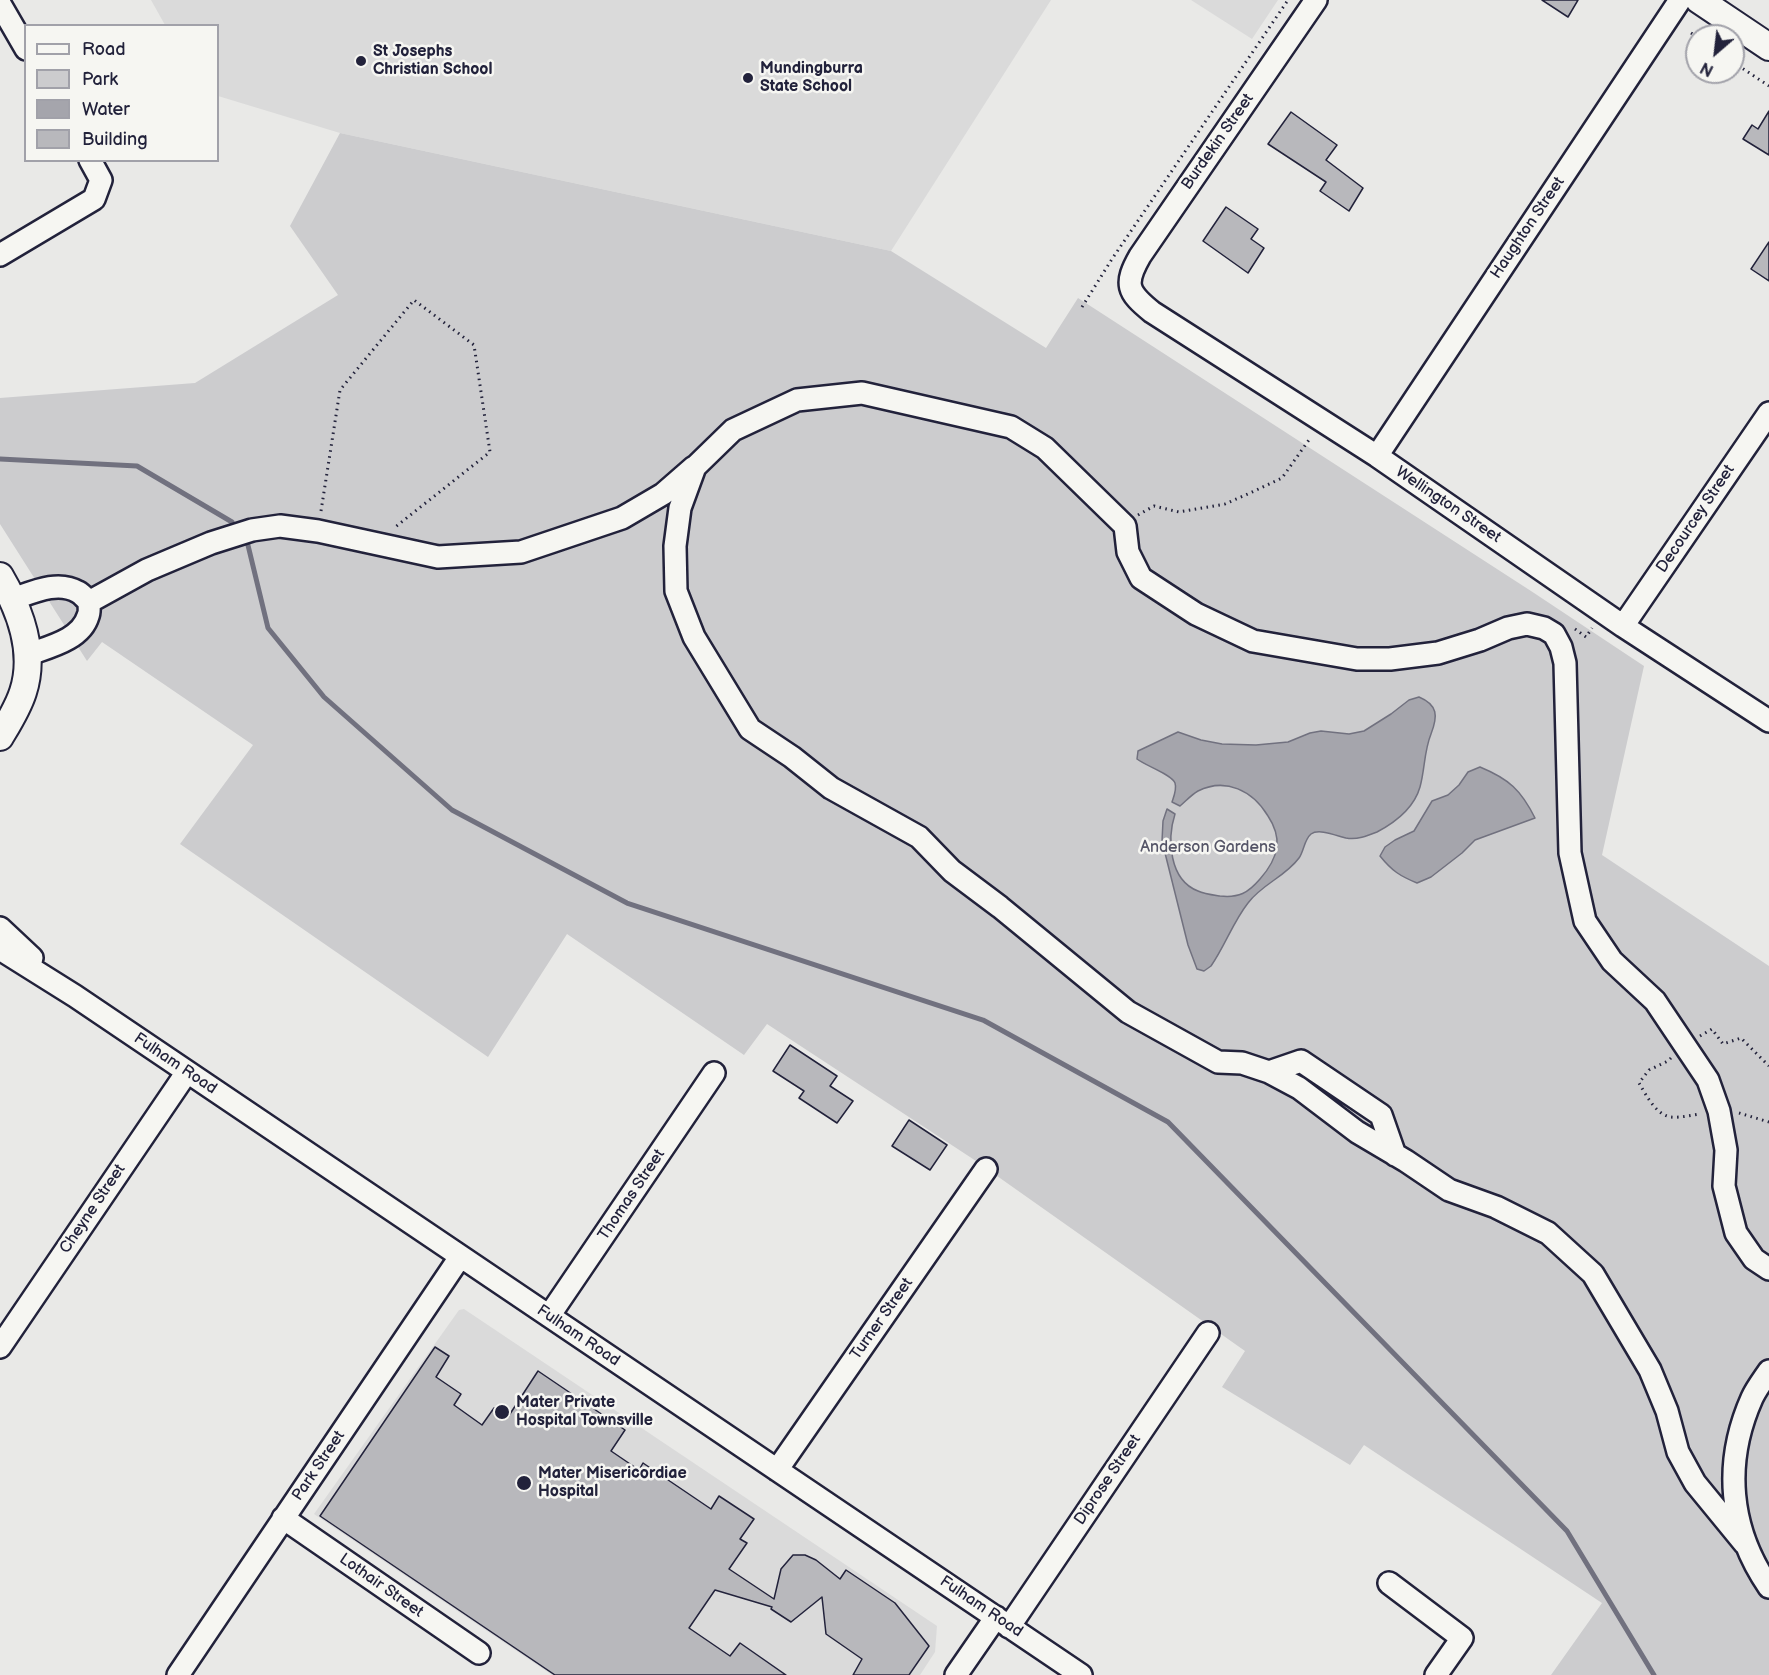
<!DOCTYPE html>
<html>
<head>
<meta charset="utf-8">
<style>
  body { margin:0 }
  #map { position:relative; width:1769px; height:1675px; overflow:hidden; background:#e9e9e7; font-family:"Balsamiq Sans",sans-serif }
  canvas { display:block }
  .legend { position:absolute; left:24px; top:24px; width:195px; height:138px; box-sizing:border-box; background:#f6f6f2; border:2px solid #a1a1a9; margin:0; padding:8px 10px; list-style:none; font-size:18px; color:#22223b }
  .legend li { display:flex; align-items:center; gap:12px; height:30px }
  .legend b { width:30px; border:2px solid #a1a1a9 }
  .north { position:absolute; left:1685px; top:24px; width:60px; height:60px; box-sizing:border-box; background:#f6f6f2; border:2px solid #a1a1a9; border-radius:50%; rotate:208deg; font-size:16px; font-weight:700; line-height:24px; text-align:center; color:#22223b }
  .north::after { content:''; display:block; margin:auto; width:21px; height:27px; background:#22223b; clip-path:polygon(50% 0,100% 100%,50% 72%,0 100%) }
</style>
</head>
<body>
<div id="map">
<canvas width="1769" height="1675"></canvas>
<ul class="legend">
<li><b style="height:8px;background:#f6f6f2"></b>Road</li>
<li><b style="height:16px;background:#ccccce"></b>Park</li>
<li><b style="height:16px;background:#a5a5ac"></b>Water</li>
<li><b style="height:16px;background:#b8b8bc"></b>Building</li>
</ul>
<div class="north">N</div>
</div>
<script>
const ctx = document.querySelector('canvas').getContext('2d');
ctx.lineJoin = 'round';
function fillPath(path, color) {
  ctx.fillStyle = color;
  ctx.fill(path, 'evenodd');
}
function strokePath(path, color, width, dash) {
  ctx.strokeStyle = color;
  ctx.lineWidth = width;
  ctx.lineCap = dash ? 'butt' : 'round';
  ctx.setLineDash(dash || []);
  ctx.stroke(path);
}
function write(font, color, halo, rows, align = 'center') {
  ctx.font = font + ' "Balsamiq Sans",sans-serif';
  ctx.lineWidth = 5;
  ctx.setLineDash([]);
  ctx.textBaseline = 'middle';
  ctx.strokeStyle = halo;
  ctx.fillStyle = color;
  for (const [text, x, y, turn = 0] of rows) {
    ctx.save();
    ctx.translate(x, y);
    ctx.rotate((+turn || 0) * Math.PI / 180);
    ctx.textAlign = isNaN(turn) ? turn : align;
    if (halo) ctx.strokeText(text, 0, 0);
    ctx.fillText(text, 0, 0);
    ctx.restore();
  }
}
const built = new Path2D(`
  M151,0H1051L891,251L340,133L218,96V26L165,25Z
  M1191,0H1278L1252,39Z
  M464,1309L937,1626L935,1652L920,1675H552L314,1514L459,1310Z`);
const green = new Path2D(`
  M340,133L891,251L1046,348L1078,298L1531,591L1644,666L1602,855L1769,966V1675H1551L1602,1603L1364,1445L1350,1465L1222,1387L1245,1351L973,1159L767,1024L744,1055L567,934L488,1057L180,844L253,745L102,642L87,661L0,524V398L195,383L338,295L290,226Z`);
const water = new Path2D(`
  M1419,697C1438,705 1438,716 1431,734C1424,751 1425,769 1420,787C1414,808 1396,822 1377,832C1367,836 1357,840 1346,838C1337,836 1319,828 1311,834C1304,840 1304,851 1299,858C1285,877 1262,884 1248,903C1233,922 1225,946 1211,966L1204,971L1197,969L1188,945L1162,841L1163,821L1167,809L1175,814C1167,839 1169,880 1198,891C1204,894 1213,895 1220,896C1239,898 1248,893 1260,879C1268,870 1275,859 1277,847C1278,836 1274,825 1268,816C1253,791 1226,777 1198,791C1191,795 1186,801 1180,806L1172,802C1174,796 1177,789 1175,783C1171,774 1146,766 1137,759L1138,751L1178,732L1201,740L1222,744L1256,745L1288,742L1310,733L1321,731L1349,734L1364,731L1391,714L1409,700Z
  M1480,767C1509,779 1521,790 1535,818L1475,840L1462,853L1431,877L1417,883C1400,876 1392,871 1380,856L1385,847L1395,840L1414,831L1432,801L1448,795L1459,785L1468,772Z`);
const stream = new Path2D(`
  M0,459L137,466L232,522
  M246,537L268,628L324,697L452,810L627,903L983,1020L1168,1122L1567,1531L1654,1675`);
const building = new Path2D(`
  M1542,0H1578L1568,17Z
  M1769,111V155L1743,139L1752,125L1758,129Z
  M1291,112L1337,145L1326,160L1363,188L1349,211L1320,191L1326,182L1268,144Z
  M1226,207L1258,229L1251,239L1264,248L1248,273L1203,241Z
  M1769,242V281L1751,269Z
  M790,1045L837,1076L830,1086L853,1101L837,1123L799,1098L804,1091L773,1071Z
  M909,1120L947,1145L930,1170L892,1146Z
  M435,1347L449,1356L436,1377L461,1394L454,1405L482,1425L494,1408L508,1417L538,1371L625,1430L611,1451L639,1470L643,1463L711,1509L719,1496L754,1519L740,1539L747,1543L729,1569L774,1599L781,1569L793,1555H805L816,1560L840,1579L846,1570L895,1603L929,1646L909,1675H853L862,1659L826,1634L822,1597L791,1622L771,1609L772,1607L715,1590L689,1628L730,1656L740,1643L786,1675H555L320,1516Z`);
const path = new Path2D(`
  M1691,33L1697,37
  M1733,62L1769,86
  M1082,307L1112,259L1288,0
  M321,511L340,390L414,300L474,345L490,452L394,528
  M1138,515L1154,506L1179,512L1225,504L1250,493L1282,478L1311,437
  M1575,629L1586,637L1592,628
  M1700,1036L1712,1029L1723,1044L1741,1038L1769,1066
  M1671,1058L1668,1061L1649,1070L1639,1083C1646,1095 1656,1115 1671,1117C1680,1118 1692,1115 1700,1114
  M1739,1113L1769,1122`);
const minor = new Path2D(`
  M1316,0L1140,256C1124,284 1127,292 1152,312L1377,456L1623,626L1769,721
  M0,4L26,49
  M0,255L94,199L101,180L90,160
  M1377,456L1680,0
  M13,599C33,592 58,580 78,592C82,594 86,599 89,602C89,606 90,612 88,616C81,640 48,647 27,655
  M89,602L147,570L211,543L252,530L280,526L318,531L438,557L521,552L622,518L663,494L694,467
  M1623,626L1769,413
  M0,928L32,958
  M0,949L75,996L1081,1675
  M1269,1072L1301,1061L1381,1115L1395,1155
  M549,1316L714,1073
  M0,1347L187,1072
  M1769,1371C1763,1380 1756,1389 1752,1398C1723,1463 1729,1529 1769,1587
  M777,1470L986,1169
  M283,1518L479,1653
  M1745,1544L1695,1483L1678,1452L1667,1411L1650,1370L1593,1274L1548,1233L1496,1207L1449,1190L1406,1161L1357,1132L1299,1088L1269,1072L1242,1063L1218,1062L1128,1012L1000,907L952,871L919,837L831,788L792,757L750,729L694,637L676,591L675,546L680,508L695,467L733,430L797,400L862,393L1011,427L1045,448L1125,526L1128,552L1141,578L1196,614L1253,641L1357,659H1390L1438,653L1480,640L1508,628L1527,624L1544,628L1554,634L1561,647L1565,663L1570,853L1585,921L1612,961L1655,1001L1708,1080L1719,1111L1726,1150L1724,1186L1736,1233L1754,1259L1769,1269
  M1389,1583L1462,1638L1436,1675
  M1009,1627L1208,1333
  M178,1675L460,1257
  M956,1675L996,1617`);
const major = new Path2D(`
  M1699,0L1769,47
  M0,576C20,610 36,652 23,692C18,708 9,722 0,737`);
const markers = [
  [361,61,6,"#22223b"],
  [748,78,6,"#22223b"],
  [502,1412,8,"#22223b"],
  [524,1483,8,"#22223b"]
];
const poiNames = [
  ["St Josephs",373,52],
  ["Christian School",373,70],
  ["Mundingburra",760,69],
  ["State School",760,87],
  ["Mater Private",516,1403],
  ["Hospital Townsville",516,1421],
  ["Mater Misericordiae",538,1474],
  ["Hospital",538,1492]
];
const streetNames = [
  ["Burdekin Street",1218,142,-55],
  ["Haughton Street",1528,228,-56],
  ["Wellington Street",1448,505,34],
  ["Decourcey Street",1696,519,-56],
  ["Fulham Road",175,1064,34],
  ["Thomas Street",632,1195,-56],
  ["Cheyne Street",93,1209,-56],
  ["Turner Street",882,1319,-55],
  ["Fulham Road",578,1336,34],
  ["Park Street",319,1466,-56],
  ["Diprose Street",1108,1480,-56],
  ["Lothair Street",381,1586,35],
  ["Fulham Road",981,1607,34]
];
const parkNames = [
  ["Anderson Gardens",1208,848]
];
fillPath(built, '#dadada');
fillPath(green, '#ccccce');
fillPath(water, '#a5a5ac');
strokePath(water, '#71717f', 1.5);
strokePath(stream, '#71717f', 5);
fillPath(building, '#b8b8bc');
strokePath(building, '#22223b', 1.5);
strokePath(minor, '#22223b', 26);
strokePath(major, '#22223b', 30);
strokePath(path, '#22223b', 3, [1.5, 4.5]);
strokePath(minor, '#f6f6f2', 21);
strokePath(major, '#f6f6f2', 26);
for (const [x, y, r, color] of markers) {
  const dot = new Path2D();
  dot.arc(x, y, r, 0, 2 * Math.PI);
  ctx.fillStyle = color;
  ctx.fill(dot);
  strokePath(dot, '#f6f6f2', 2);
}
write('bold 16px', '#22223b', '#f6f6f2', poiNames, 'left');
write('16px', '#22223b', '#f6f6f2', streetNames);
write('16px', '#555567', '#f6f6f2', parkNames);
</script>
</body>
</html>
